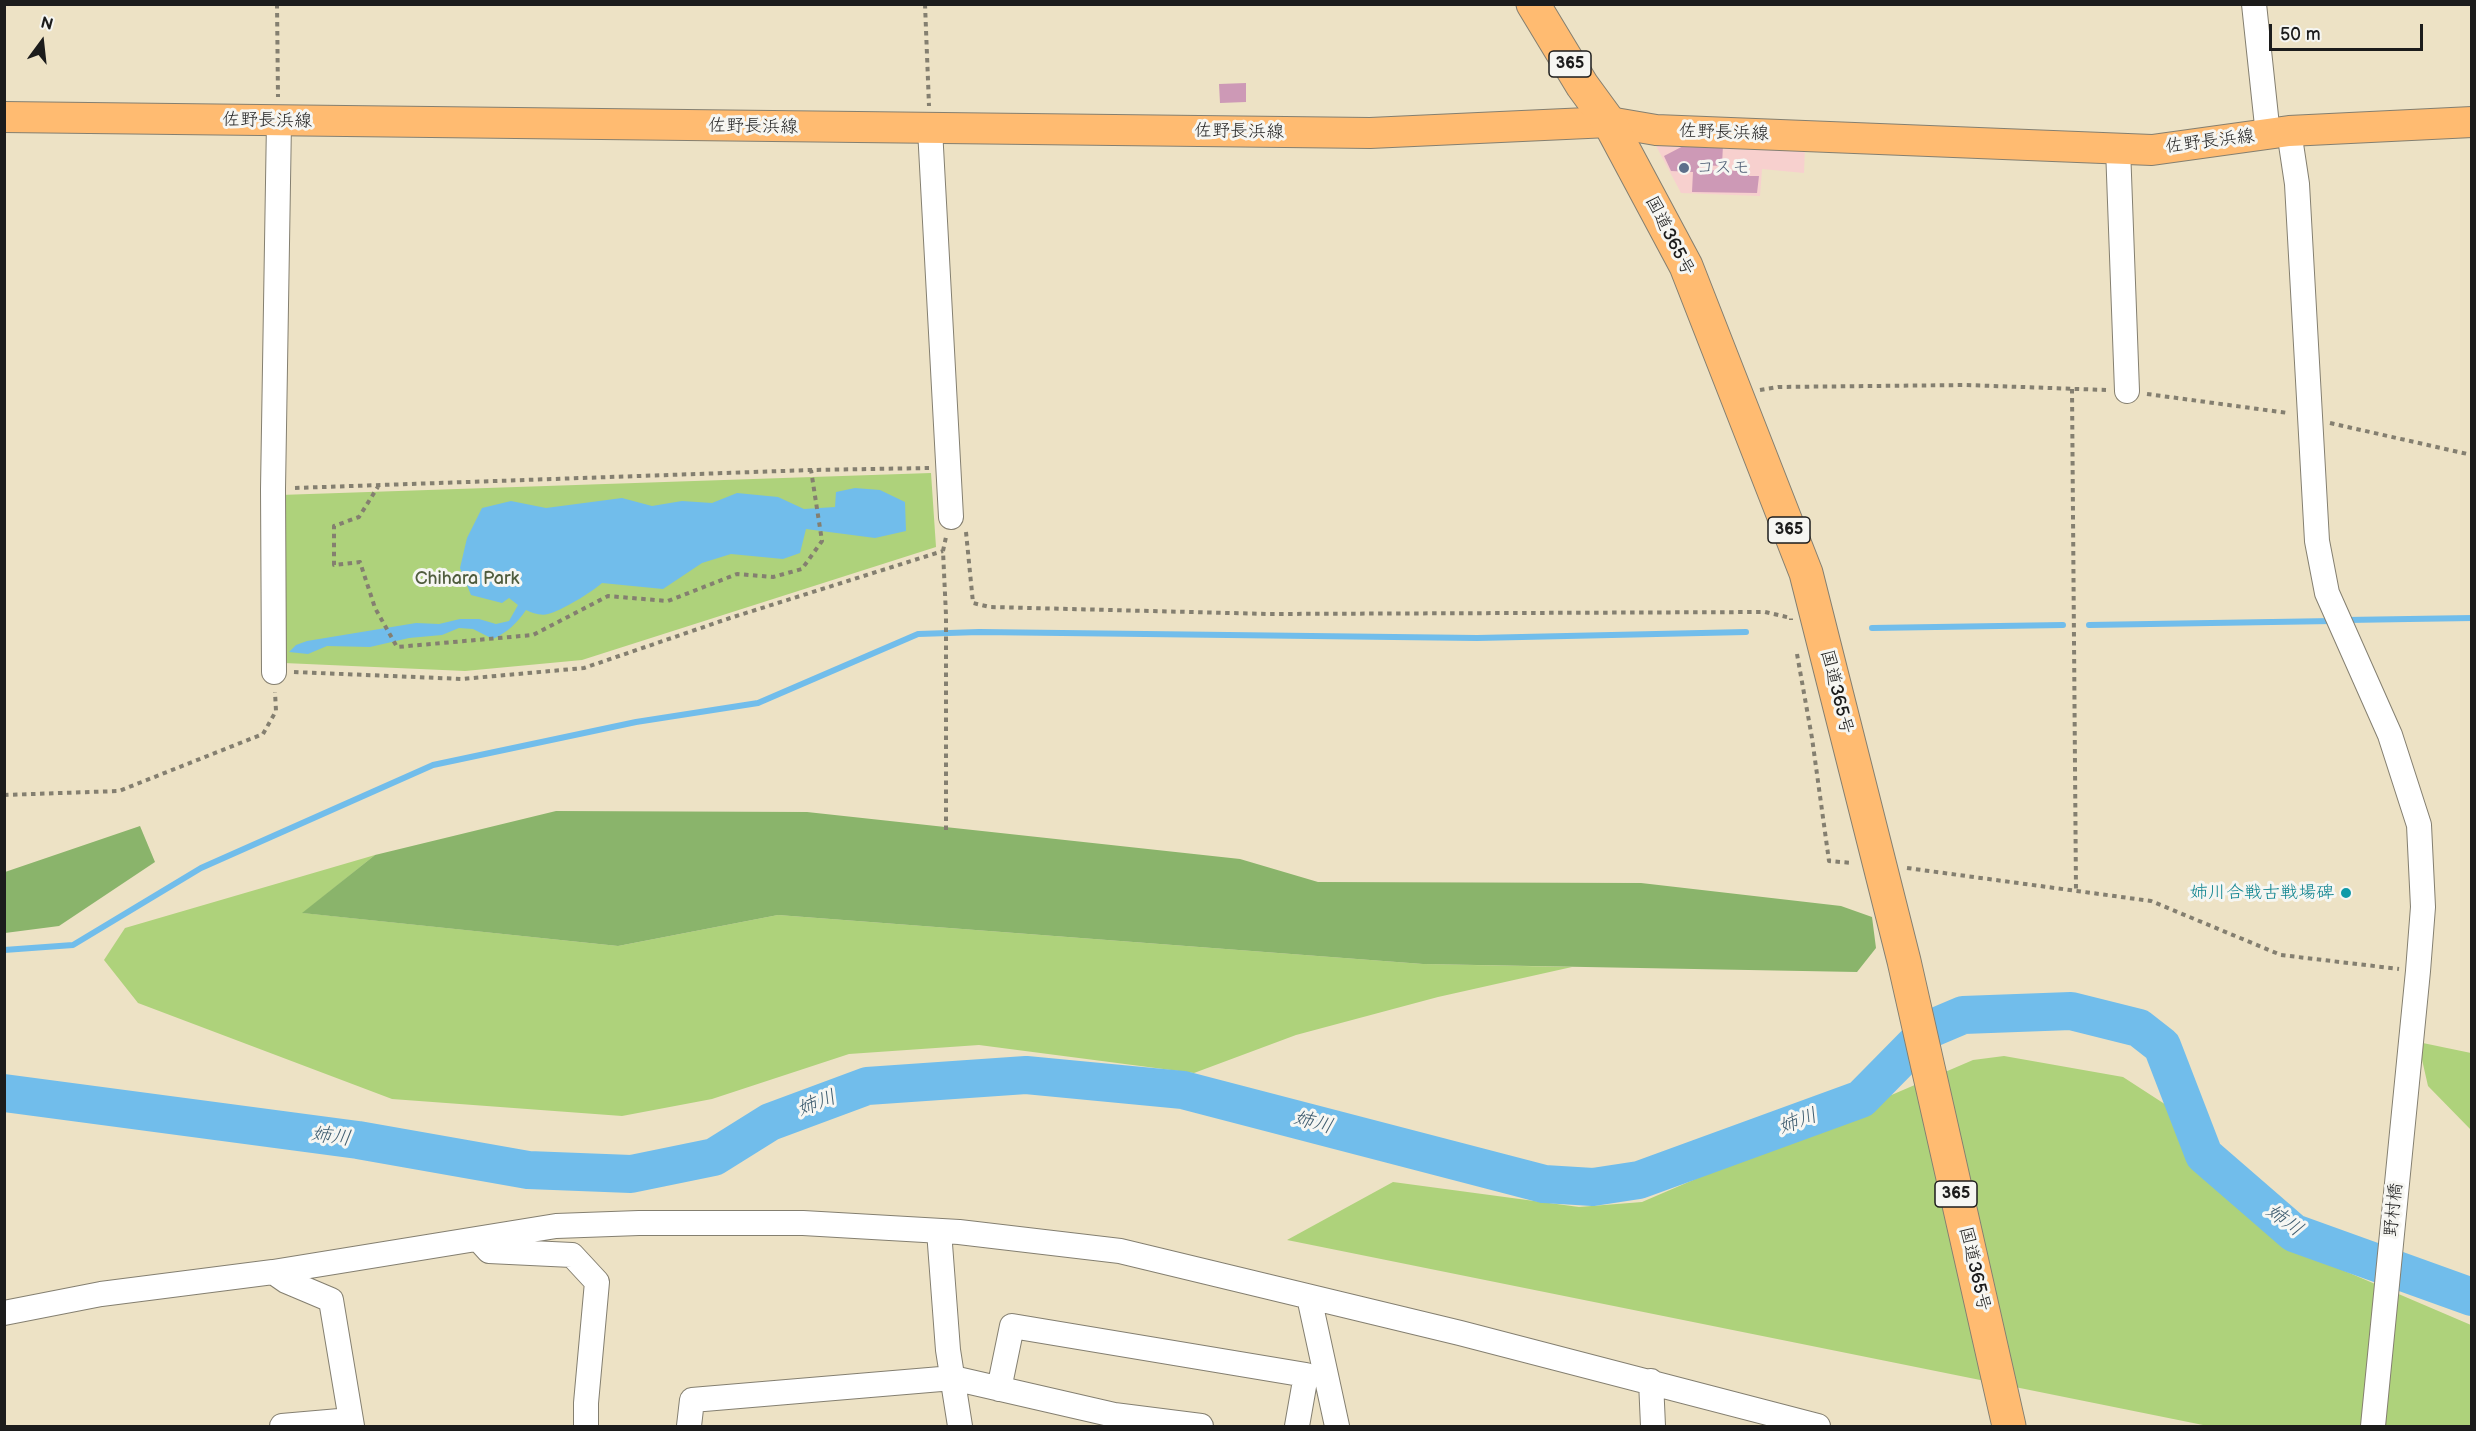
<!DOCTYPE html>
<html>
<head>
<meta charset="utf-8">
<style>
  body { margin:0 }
  #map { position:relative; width:2476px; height:1431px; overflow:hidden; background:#ede2c5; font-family:"Balsamiq Sans",sans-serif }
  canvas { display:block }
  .frame { position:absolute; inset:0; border:6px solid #1c1c1c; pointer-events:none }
  .north { position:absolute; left:12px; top:12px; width:60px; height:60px; -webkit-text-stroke:4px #f6f6f2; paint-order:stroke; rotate:15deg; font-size:16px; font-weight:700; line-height:24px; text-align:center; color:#1c1c1c }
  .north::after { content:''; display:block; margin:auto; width:21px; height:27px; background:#1c1c1c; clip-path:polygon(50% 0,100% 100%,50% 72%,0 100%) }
  .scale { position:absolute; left:2269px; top:24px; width:154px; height:27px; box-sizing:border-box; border:3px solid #1c1c1c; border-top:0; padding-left:8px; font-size:18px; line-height:21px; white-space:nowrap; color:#1c1c1c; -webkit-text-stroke:4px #f6f6f2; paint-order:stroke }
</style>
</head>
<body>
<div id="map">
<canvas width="2476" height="1431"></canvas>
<div class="frame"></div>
<div class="north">N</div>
<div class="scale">50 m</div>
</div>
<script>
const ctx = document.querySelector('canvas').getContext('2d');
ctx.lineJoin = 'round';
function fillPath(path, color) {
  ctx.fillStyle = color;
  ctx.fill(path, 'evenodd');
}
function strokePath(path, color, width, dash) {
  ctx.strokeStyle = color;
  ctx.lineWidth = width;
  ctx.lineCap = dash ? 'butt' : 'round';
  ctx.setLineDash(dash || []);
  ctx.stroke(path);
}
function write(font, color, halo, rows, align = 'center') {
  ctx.font = font + ' "Balsamiq Sans","Klee One",sans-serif';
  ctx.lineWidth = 6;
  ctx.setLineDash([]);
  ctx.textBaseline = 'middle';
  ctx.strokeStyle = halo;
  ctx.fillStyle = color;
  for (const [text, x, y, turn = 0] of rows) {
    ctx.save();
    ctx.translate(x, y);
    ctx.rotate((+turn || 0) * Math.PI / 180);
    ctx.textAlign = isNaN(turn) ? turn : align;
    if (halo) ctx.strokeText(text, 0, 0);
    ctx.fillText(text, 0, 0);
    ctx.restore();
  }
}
const built = new Path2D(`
  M1653,140L1805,146L1804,173L1762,169L1760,196L1681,193Z`);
const green = new Path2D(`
  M931,473L936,547L582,660L465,671L284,663L280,495Z
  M375,855L303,913L618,946L778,915L1423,964L1572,967L1438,997L1296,1035L1194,1073L979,1045L849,1054L712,1099L622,1116L392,1099L138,1003L104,960L125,928Z
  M2418,1042L2471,1053V1130L2428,1086Z
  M2004,1056L2123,1077L2177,1112L2203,1173L2305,1254L2471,1325V1426H2208L1287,1240L1393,1182L1579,1207L1642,1202L1973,1060Z`);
const forest = new Path2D(`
  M556,811L807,812L1240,859L1318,882L1641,883L1841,906L1872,917L1876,948L1857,972L1423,964L778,915L618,946L302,913L375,855Z
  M140,826L155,862L59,926L5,933V872Z`);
const water = new Path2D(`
  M855,488L880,490L905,502L906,531L875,538L806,529L800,553L783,559L731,554L702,563L663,589L602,583C592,592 561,611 548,614C541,616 532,613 526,610C517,623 508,632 493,639L473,629L459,628L442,635L409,638L370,647L327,646L308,654L289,652L296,645L307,641L416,623L439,624L460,619H479L496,624L509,621L518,605L509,598L502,603L471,595L460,568L467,538L482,508L511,501L546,508L622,498L652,506L682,501L712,503L737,493L778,497L804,509L835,507L836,492Z`);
const stream = new Path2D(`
  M2346,620L2472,618
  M2089,625L2333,621
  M1872,628L2063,625
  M4,950L73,945L201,868L433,765L636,722L758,703L918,634L979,632L1477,638L1746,632`);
const river = new Path2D(`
  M4,1093L358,1140L528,1170L631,1174L714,1157L770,1122L867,1086L1026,1075L1183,1090L1544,1184L1593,1187L1639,1180L1861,1099L1930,1029L1963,1015L2071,1011L2139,1028L2162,1046L2204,1155L2294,1233L2472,1297`);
const building = new Path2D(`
  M1246,83V102L1220,103L1219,84Z
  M1689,143L1723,144L1722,166L1699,165V170L1749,171V176H1759L1757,193L1692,192L1693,172L1671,171L1664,156Z`);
const path = new Path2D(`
  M277,4L278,97
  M925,4L929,106
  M2072,389L2076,891
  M1760,390L1778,387L1966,385L2106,390
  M2147,394L2288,413
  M2330,423L2472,455
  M379,485L359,517L334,526V565L360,562L375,608L397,647L533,635L608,596L668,601L737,574L773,577L802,569L822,541L811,470
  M295,488L811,470L929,468
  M966,532L973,603L990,607L1270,614L1765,612L1791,618V620
  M1797,654L1812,738L1829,861L1852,863
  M294,672L462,679L584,668L730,618L943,551
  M4,795L119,791L263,734L276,711L275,692
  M946,830V615L943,551L946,537
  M1907,868L2151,901L2281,955L2399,969`);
const minor = new Path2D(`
  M2254,4L2268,135
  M930,129L951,517
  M2289,131L2297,184L2317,541L2327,593L2390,735L2419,825L2423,907L2418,971L2373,1426
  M2118,148L2127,391
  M274,672L273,489L279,121
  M939,1231L948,1350L960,1426
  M479,1240L489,1251L572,1255L597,1282L586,1403V1426
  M273,1272L286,1281L331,1300L352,1426
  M1309,1297L1337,1426
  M4,1313L101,1294L273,1272L556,1226L639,1223H803L959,1232L1120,1251L1460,1333L1818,1426
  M1651,1381L1653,1426
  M999,1389L1012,1326L1306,1375L1297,1426
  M1114,1415L1201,1426
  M282,1426L351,1420
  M689,1426L692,1400L953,1378L1114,1415L1116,1426`);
const major = new Path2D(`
  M4,117L1370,133L1609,122L1656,130L2152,150L2289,131L2472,122`);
const highway = new Path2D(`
  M1533,4L1582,85L1609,122L1686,266L1806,573L1904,961L2009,1426`);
const markers = [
  [1684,168,6,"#5c6f8a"],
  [2346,893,6,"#0f9aa8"]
];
const shields = [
  [1570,64,42],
  [1789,530,42],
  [1956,1194,42]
];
const shieldNames = [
  ["365",1570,64],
  ["365",1789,530],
  ["365",1956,1194]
];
const streetNames = [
  ["佐野長浜線",267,121,1],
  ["佐野長浜線",753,127,1],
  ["佐野長浜線",1239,132,1],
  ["佐野長浜線",1724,133,2],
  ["佐野長浜線",2210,142,-7],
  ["国道365号",1669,236,63],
  ["国道365号",1836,692,76],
  ["野村橋",2394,1210,-84],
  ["国道365号",1974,1269,77]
];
const serviceNames = [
  ["コスモ",1696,168]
];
const parkNames = [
  ["Chihara Park",467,579]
];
const cultureNames = [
  ["姉川合戦古戦場碑",2334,893]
];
const waterNames = [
  ["姉川",817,1104,-21],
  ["姉川",1798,1122,-20],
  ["姉川",1313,1123,15],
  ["姉川",331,1137,8],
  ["姉川",2284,1221,36]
];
fillPath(built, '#f7d0ce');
fillPath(green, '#aed27b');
fillPath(forest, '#8ab46b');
fillPath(water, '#71bdeb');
strokePath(stream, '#71bdeb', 6);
strokePath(river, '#71bdeb', 38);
fillPath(building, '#cd99b6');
strokePath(minor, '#847f70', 26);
strokePath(major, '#847f70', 32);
strokePath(highway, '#847f70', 35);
strokePath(path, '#847f70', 4, [4.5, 4.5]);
strokePath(minor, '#fff', 24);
strokePath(major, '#ffbb71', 30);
strokePath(highway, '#ffbb71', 33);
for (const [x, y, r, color] of markers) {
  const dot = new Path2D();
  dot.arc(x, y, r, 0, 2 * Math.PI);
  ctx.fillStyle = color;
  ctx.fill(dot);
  strokePath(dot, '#f6f6f2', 2);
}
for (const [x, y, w] of shields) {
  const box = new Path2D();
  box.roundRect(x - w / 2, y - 13, w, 26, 4.5);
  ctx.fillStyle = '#f6f6f2';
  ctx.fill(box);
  strokePath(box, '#1c1c1c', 1.5);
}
write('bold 16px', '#1c1c1c', null, shieldNames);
write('18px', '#1c1c1c', '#f6f6f2', streetNames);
write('18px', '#4e5e75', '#f6f6f2', serviceNames, 'left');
write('18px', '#4f5c3d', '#f6f6f2', parkNames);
write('18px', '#0d838f', '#f6f6f2', cultureNames, 'right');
write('italic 20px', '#3e5c6f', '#f6f6f2', waterNames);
</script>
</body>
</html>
